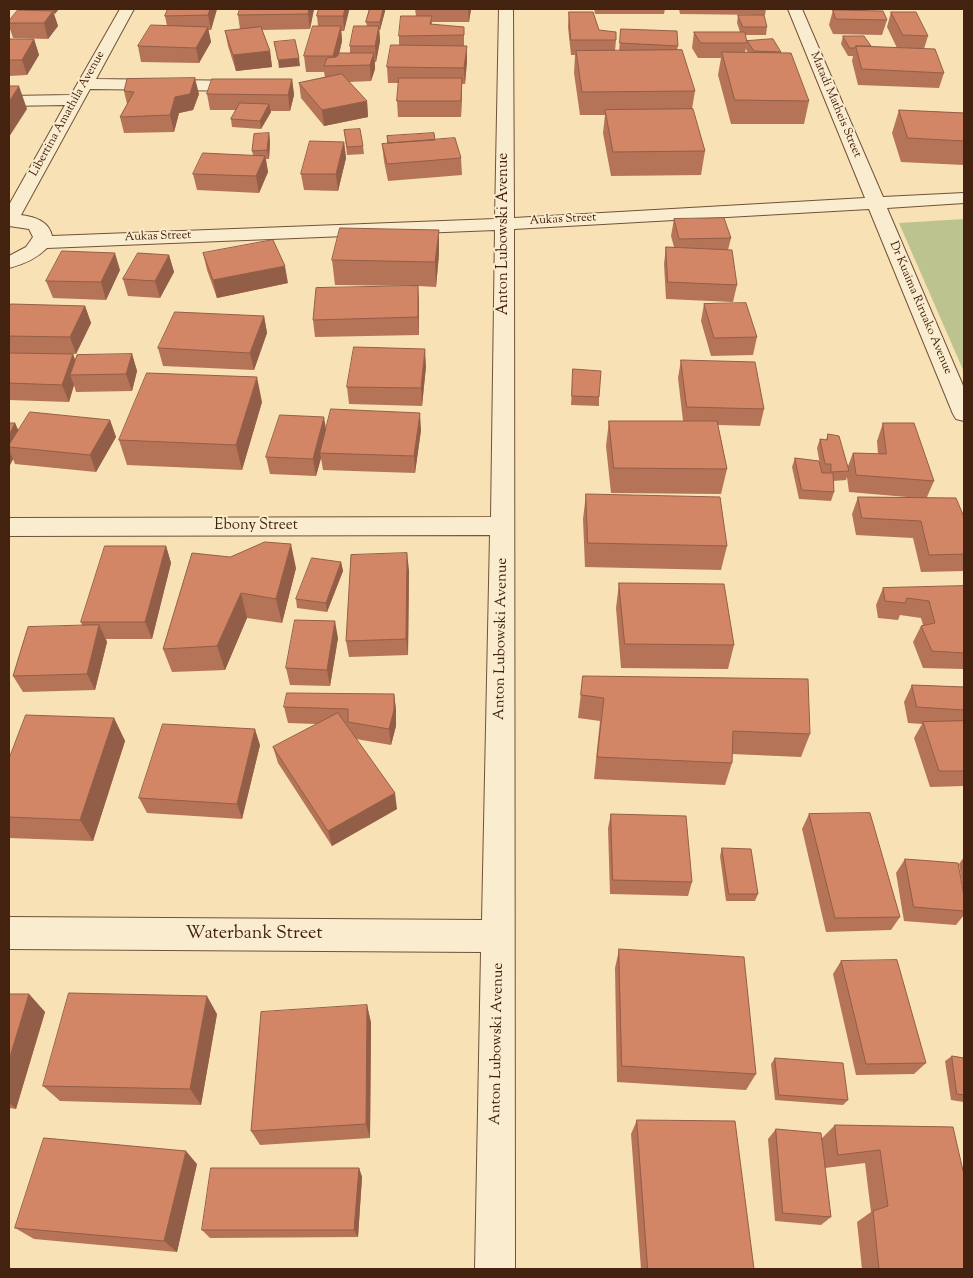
<!DOCTYPE html>
<html>
<head>
<meta charset="utf-8">
<style>
  body { margin:0 }
  #map { position:relative; width:973px; height:1278px; overflow:hidden; background:#f8e1b4; font-family:"Sorts Mill Goudy",serif }
  canvas { display:block }
  .frame { position:absolute; inset:0; border:10px solid #442210; pointer-events:none }
</style>
</head>
<body>
<div id="map">
<canvas width="973" height="1278"></canvas>
<div class="frame"></div>
</div>
<script>
const ctx = document.querySelector('canvas').getContext('2d');
ctx.lineJoin = 'round';
function fillPath(path, color) {
  ctx.fillStyle = color;
  ctx.fill(path, 'evenodd');
}
function strokePath(path, color, width, dash) {
  ctx.strokeStyle = color;
  ctx.lineWidth = width;
  ctx.lineCap = dash ? 'butt' : 'round';
  ctx.setLineDash(dash || []);
  ctx.stroke(path);
}
function write(font, color, halo, rows, align = 'center') {
  ctx.font = font + ' "Sorts Mill Goudy",serif';
  ctx.lineWidth = 4;
  ctx.setLineDash([]);
  ctx.textBaseline = 'middle';
  ctx.strokeStyle = halo;
  ctx.fillStyle = color;
  for (const [text, x, y, turn = 0] of rows) {
    ctx.save();
    ctx.translate(x, y);
    ctx.rotate((+turn || 0) * Math.PI / 180);
    ctx.textAlign = isNaN(turn) ? turn : align;
    if (halo) ctx.strokeText(text, 0, 0);
    ctx.fillText(text, 0, 0);
    ctx.restore();
  }
}
const green = new Path2D(`
  M964,219V372L899,223Z`);
const minor = new Path2D(`
  M120,9H134L96,79L248,81L254,83L256,86L254,89L248,91L90,89L21,215C35,217 49,221 52,236L495,219L499,9H513L514,218L865,198L788,9H802L883,197L964,193V203L887,208L964,388V421L956,419L953,414L869,209L514,229L515,1269H475L481,952L9,949V917L482,920L490,535L9,536V518L491,517L495,230L47,248C36,259 24,264 9,268V256L26,247L33,237L29,229L9,226V205L65,105L9,106V96L71,95Z`);
const wall = new Path2D(`
  M20,9H59L54,14L58,26L48,39L13,38L9,26V21L21,10Z
  M168,9H217L211,30H208L211,42L199,63L141,62L138,46L167,26L165,16Z
  M314,9L310,29L262,30L270,51L272,67L236,71L228,46L225,31L240,29L238,15Z
  M319,9H385V11L380,30H379L380,41L376,62H375V69L371,81L349,82L367,101L368,117L324,126L301,98L299,83L325,77L324,72H306L304,56L318,26L317,16ZM349,9H369L366,22L367,26L350,46V53L339,55L342,41L341,31H344Z
  M415,9H471L469,22H432V25L464,27V46L467,61L465,84H462L461,117H398L397,101L399,83H388L387,67L399,45V36L416,16Z
  M594,9H665L664,14H595Z
  M679,9H766L765,15L680,14Z
  M833,10L887,20L882,35L833,34L829,25Z
  M569,12L616,40L615,51H619L621,29L678,46L677,50L695,91L692,109L705,151L701,175L611,176L603,133L605,115H580L574,73L575,55H571L568,27Z
  M891,12L928,36L924,49L944,73L939,88L858,85L852,61L853,56H848L841,44L843,36L871,46L897,48L887,27Z
  M738,15L767,27L766,35H745L747,43L745,53H748L746,49L747,41L773,39L809,101L804,124H731L718,75L721,58H698L692,48L694,32H740L737,23Z
  M9,39H34L39,55L27,75L9,76Z
  M292,79L294,95L290,111H270L271,112L261,129L232,127L231,119L236,110H210L207,94Z
  M124,91L199,94L193,110L179,113L174,132L124,133L120,117L127,104Z
  M899,110L964,113V165L901,162L892,133Z
  M344,130L363,146L364,154L347,155Z
  M269,133L270,142L269,159H266L268,172L259,193L197,190L193,174L253,155L252,151Z
  M387,136L435,140L461,158L462,175L388,181L384,161L382,144H387Z
  M344,142L346,158L338,191L304,190L301,174Z
  M674,219L731,238L728,250L737,285L733,302L666,299L664,264L666,247H674L671,236Z
  M203,253L288,283L217,298L207,270Z
  M439,254L436,287L418,286L419,303V335L315,337L313,320L413,286L335,285L332,260Z
  M169,255L174,272L160,298L128,296L123,279Z
  M120,270L106,300L53,298L46,281Z
  M704,304L757,337L753,355L711,356L701,321Z
  M85,306L91,323L76,354H73L75,360L132,354L137,371L132,391L76,392L74,385L69,402L9,400V353H32H9V308Z
  M264,316L267,333L254,370L163,366L158,348Z
  M681,360L764,409L760,426L718,425L727,469L721,494L611,493L606,446L609,421H683L678,378Z
  M426,366L422,406L349,404L347,387Z
  M573,369L599,397V406L571,405Z
  M262,402L242,470L127,465L119,440Z
  M110,420L116,437L96,472L15,464L13,459L9,467V423H15L18,430Z
  M883,423L934,481L927,497L964,517V571L921,572L913,538L856,535L852,514L858,497H907L849,492L847,477L846,480L833,481L834,492L831,501L799,499L792,467L795,458L821,470L817,448L820,439L826,440L828,434L848,466L853,453L878,454L877,441Z
  M326,428L421,430L415,473L323,470L321,458L316,476L270,474L266,457Z
  M586,494L727,546L721,570L585,567L583,519Z
  M166,546L171,563L152,639H106L107,642L95,690L23,692L13,676L82,625L81,622Z
  M230,557L296,568L282,623L247,618L225,670L172,672L163,649Z
  M341,562L343,571L327,612L297,608L296,599Z
  M409,570L408,655L349,657L346,641Z
  M619,583L734,645L728,669L621,668L616,608Z
  M964,586V668L963,669L923,668L913,642L921,626L923,625L921,618L900,615L898,620L878,618L876,605L883,588Z
  M338,638L330,686L290,685L286,668Z
  M583,676L810,734L801,757L732,754V763L725,785L594,779L600,721L578,718Z
  M912,685L964,687V786L930,787L914,738L922,724L908,723L904,702Z
  M394,694L396,710V726L391,745L356,739L397,809L332,846L278,763L273,747L317,724L288,723L284,707Z
  M114,718L125,741L93,841L9,838V759Z
  M260,745L242,819L147,813L139,798Z
  M611,814L692,882L688,896L610,894L608,828Z
  M809,814L900,917L891,930L826,932L802,829Z
  M722,848L758,894L755,901H726L720,856Z
  M964,857V895L959,864Z
  M905,859L964,896V915L956,925L904,921L896,873Z
  M619,950L756,1074L746,1090L617,1082L615,968Z
  M841,961L926,1063L914,1074L856,1075L833,974Z
  M9,994H29L45,1012L16,1109L9,1108Z
  M367,1005L371,1023L370,1138L260,1145L251,1131Z
  M217,1014L201,1105L60,1101L43,1086Z
  M952,1056L964,1058V1102L951,1100L945,1061Z
  M775,1058L848,1100L843,1105L775,1100L771,1064Z
  M637,1120L754,1269H641L631,1134Z
  M835,1125L953,1127L964,1269H862L857,1222L871,1212L865,1163L825,1168L831,1217L821,1225L775,1221L768,1139L776,1129L822,1138Z
  M197,1164L177,1252L34,1239L15,1228Z
  M359,1168L362,1177L358,1237L210,1238L202,1230Z`);
const shadedWall = new Path2D(`
  M53,9H59L55,14Z
  M210,9H217L211,30L208,15Z
  M309,9H314L310,29L308,14Z
  M345,9H349V11L344,31L343,16Z
  M383,9H385V11L380,30V22Z
  M468,9H471L469,22Z
  M53,11L58,26L48,39L44,23Z
  M341,26L342,41L336,66H334L333,56Z
  M379,26L380,41L376,62L375,46Z
  M208,27L211,42L199,63L196,48Z
  M34,39L39,55L27,75L22,60Z
  M467,46V61L465,84L464,68Z
  M270,51L272,67L236,71L233,55Z
  M374,53L375,69L371,81L370,65Z
  M299,58L300,66L279,68L278,60Z
  M195,78L199,94L193,110L179,113L174,132L170,115L175,97Z
  M462,78V93L461,117V101Z
  M292,79L294,95L290,111L288,95Z
  M19,86L27,109L9,137V102Z
  M367,101L368,117L324,126L322,110Z
  M269,104L271,112L261,129L260,121Z
  M269,133L270,142L269,159L267,150Z
  M344,142L346,158L338,191L336,174Z
  M265,156L268,172L259,193L256,176Z
  M439,230V254L436,287L435,262Z
  M115,253L120,270L106,300L101,282Z
  M169,255L174,272L160,298L155,281Z
  M285,266L288,283L217,298L213,280Z
  M418,286L419,303V335L418,317Z
  M85,306L91,323L76,354L70,337Z
  M264,316L267,333L254,370L250,353Z
  M425,349L426,366L422,406L421,388Z
  M73,354L79,371L70,375L74,385L69,402L62,385Z
  M132,354L137,371L132,391L126,374Z
  M257,377L262,402L242,470L236,445Z
  M420,413L421,430L415,473L414,456Z
  M324,417L327,435L320,453L321,458L316,476L313,459Z
  M110,420L116,437L96,472L90,455Z
  M15,423L23,441L9,447V435Z
  M9,449L13,459L9,467Z
  M291,544L296,568L282,623L276,599Z
  M166,546L171,563L152,639L145,622Z
  M407,553L409,570L408,655L406,639Z
  M341,562L343,571L327,612L326,603Z
  M241,593L247,618L225,670L217,646Z
  M335,621L338,638L330,686L327,670Z
  M99,625L107,642L95,690L87,674Z
  M394,694L396,710V726L391,745L389,729Z
  M114,718L125,741L93,841L80,820Z
  M255,729L260,745L242,819L237,804Z
  M395,793L397,809L332,846L328,831Z
  M29,994L45,1012L16,1109L9,1102V1060Z
  M207,996L217,1014L201,1105L190,1089Z
  M367,1005L371,1023L370,1138L366,1124Z
  M186,1151L197,1164L177,1252L164,1241Z
  M359,1168L362,1177L358,1237L354,1230Z`);
const building = new Path2D(`
  M168,9H210L208,15L165,16Z
  M240,9H309L308,14L238,15Z
  M319,9H345L343,16H317Z
  M370,9H383L380,22H366Z
  M18,10L53,11L44,23H9V21Z
  M833,10L883,11L887,20L836,19Z
  M569,12H593L599,30L616,32V40H571Z
  M891,12H916L928,36L903,35Z
  M738,15H764L767,27H743Z
  M401,16H432L430,24L464,27V35L399,36Z
  M151,25L208,27L196,48L138,46Z
  M313,26H341L333,56H304Z
  M354,26H379L375,46H350Z
  M261,27L270,51L233,55L225,31Z
  M621,29L677,31L678,46L620,43Z
  M694,32H745L747,43H701Z
  M843,36H864L871,46H856L855,48H850Z
  M9,39H34L22,60H9Z
  M773,39L781,52L754,51L747,41Z
  M295,40L299,58L278,60L274,42Z
  M391,45L467,46L464,68L387,67Z
  M856,46L935,49L944,73L862,69Z
  M682,50L695,91L582,92L576,51Z
  M722,52L791,53L809,101L735,100Z
  M340,53H374L370,65L324,66L327,58L336,57Z
  M342,74L367,101L322,110L299,83Z
  M195,78L190,94L175,97L170,115L120,117L134,92L124,91L127,79Z
  M399,78H462L461,101H397Z
  M212,79H292L288,95L207,94Z
  M9,86H19L9,102Z
  M240,103L269,104L260,121L231,119Z
  M693,109L705,151L613,152L605,110Z
  M899,110L964,113V141L908,138Z
  M360,129L363,146L347,147L344,130Z
  M269,133L267,150L252,151L254,134Z
  M434,133L435,140L388,143L387,136Z
  M455,138L461,158L387,164L382,144Z
  M310,141L344,142L336,174H301Z
  M203,153L265,156L256,176L193,174Z
  M724,218L731,238L679,239L674,219Z
  M340,228L439,230L435,262L332,260Z
  M273,240L285,266L213,280L203,253Z
  M666,247L732,250L737,285L668,282Z
  M62,251L115,253L101,282L46,281Z
  M138,253L169,255L155,281L123,279Z
  M418,286V317L313,320L316,288Z
  M746,303L757,337L714,338L704,304Z
  M11,304L85,306L70,337L9,336V308Z
  M175,312L264,316L250,353L158,348Z
  M354,347L425,349L421,388L347,387Z
  M9,353L73,354L62,385L9,383Z
  M132,354L126,374L70,375L77,355Z
  M681,360L755,362L764,409L687,407Z
  M573,369L601,371L599,397L572,396Z
  M147,373L257,377L236,445L119,440Z
  M331,409L420,413L414,456L320,453Z
  M30,412L110,420L90,455L9,447V445Z
  M280,415L324,417L313,459L266,457Z
  M609,421H717L727,469L614,468Z
  M9,423H15L9,435Z
  M883,423H914L934,481L856,475L853,453L886,454Z
  M828,434L839,436L849,471L831,472V464H825L820,439L827,440Z
  M795,458L819,461L822,473H833L834,492L802,490Z
  M586,494L720,497L727,546L588,543Z
  M858,497L956,498L964,517V554L929,555L921,521L862,518Z
  M265,542L291,544L276,599L241,593L217,646L163,649L192,553L230,557Z
  M105,546H166L145,622H81Z
  M407,553L406,639L346,641L351,555Z
  M312,558L341,562L326,603L296,599Z
  M619,583L724,584L734,645L625,644Z
  M964,586V653L932,651L921,626L935,623L929,601L907,598L905,603L885,601L883,588Z
  M295,620L335,621L327,670L286,668Z
  M99,625L87,674L13,676L28,627Z
  M583,676L808,679L810,734L733,731L732,763L597,757L604,698L581,695Z
  M912,685L964,687V710L917,707Z
  M287,693L394,694V710L389,729L348,722V709L284,707Z
  M338,713L395,793L328,831L273,747Z
  M26,715L114,718L80,820L9,817V759Z
  M964,721V771H939L923,722Z
  M163,724L255,729L237,804L139,798Z
  M870,813L900,917L835,918L809,814Z
  M611,814L686,816L692,882L613,880Z
  M722,848L751,849L758,894H729Z
  M905,859L958,863L964,896V911L914,907Z
  M619,949L744,957L756,1074L622,1066Z
  M897,960L926,1063L866,1064L841,961Z
  M69,993L207,996L190,1089L43,1086Z
  M9,994H29L9,1060Z
  M367,1005L366,1124L251,1131L261,1012Z
  M952,1056L964,1058V1095L957,1094Z
  M775,1058L843,1063L848,1100L779,1095Z
  M637,1120L735,1121L754,1269H648Z
  M835,1125L953,1127L964,1175V1269H879L873,1211L888,1206L880,1150L838,1155Z
  M776,1129L821,1133L831,1217L783,1213Z
  M44,1138L186,1151L164,1241L15,1228Z
  M211,1168H359L354,1230H202Z`);
const farStreetnames = [
  ["Matadi Matheis Street",835,105,67],
  ["Libertina Amathila Avenue",68,114,-61],
  ["Aukas Street",563,220,-3],
  ["Aukas Street",158,237,-2],
  ["Dr Kuaima Riruako Avenue",920,308,67]
];
const streetNames = [
  ["Anton Lubowski Avenue",504,234,-90],
  ["Ebony Street",256,526],
  ["Anton Lubowski Avenue",502,639,-89],
  ["Anton Lubowski Avenue",498,1044,-89]
];
const nearStreetnames = [
  ["Waterbank Street",254,935]
];
fillPath(green, '#bcc38e');
strokePath(minor, '#715239', 2);
fillPath(minor, '#faecce');
fillPath(wall, '#b57358');
fillPath(shadedWall, '#935e47');
fillPath(building, '#d28666');
strokePath(building, '#935e47', 1);
write('12px', '#442210', '#faecce', farStreetnames);
write('15px', '#442210', '#faecce', streetNames);
write('18px', '#442210', '#faecce', nearStreetnames);
</script>
</body>
</html>
